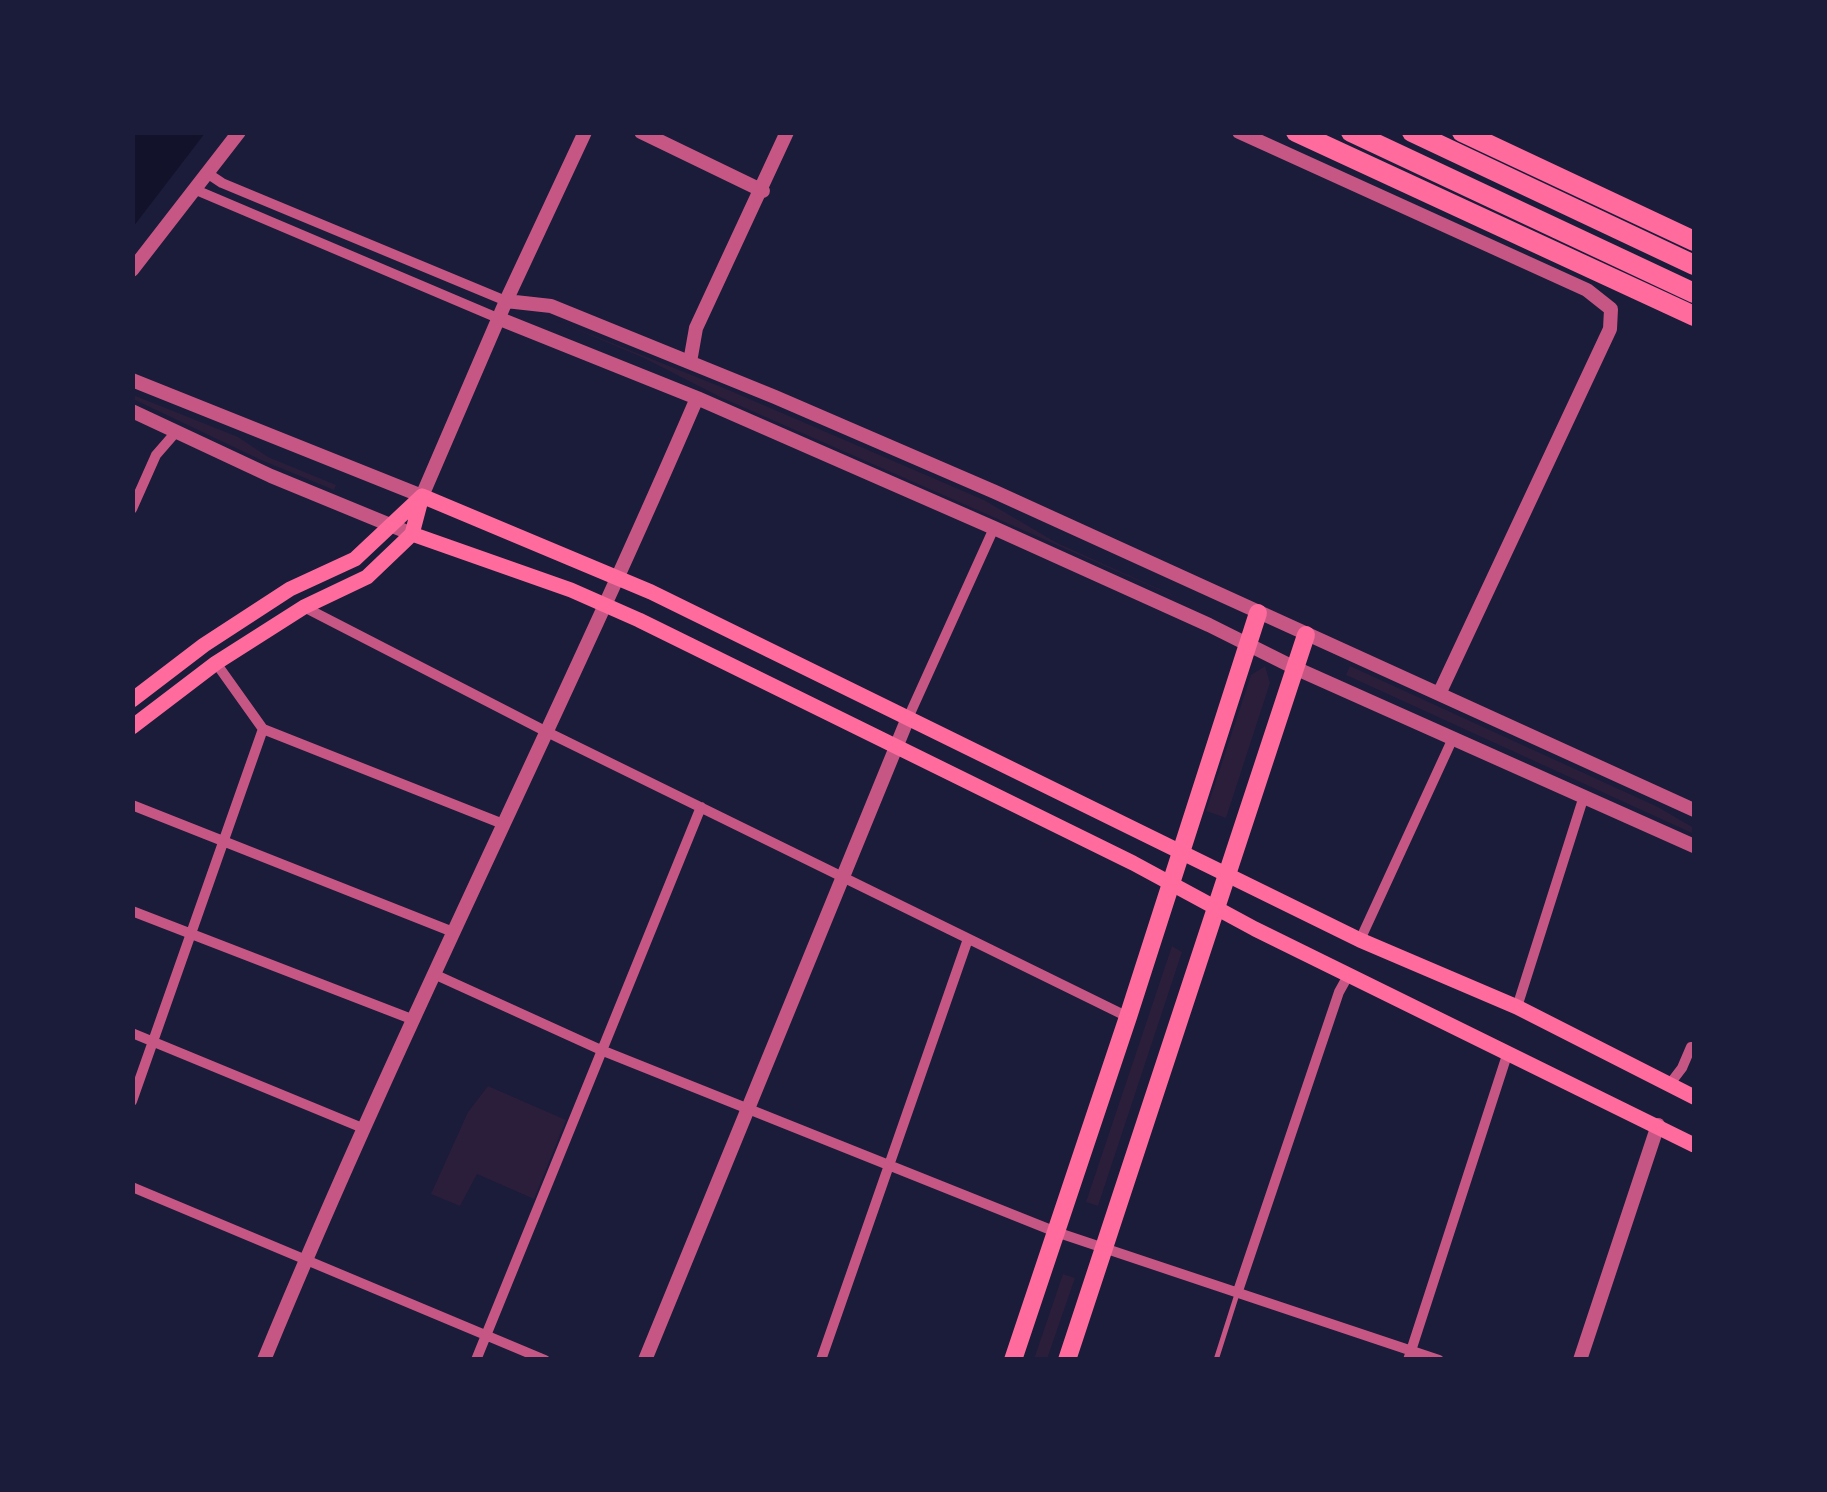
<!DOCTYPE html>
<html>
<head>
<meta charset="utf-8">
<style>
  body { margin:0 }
  #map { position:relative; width:1827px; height:1492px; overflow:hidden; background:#1b1b3a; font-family:"Source Sans 3",sans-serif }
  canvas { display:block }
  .frame { position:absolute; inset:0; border:135px solid #1b1b3a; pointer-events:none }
</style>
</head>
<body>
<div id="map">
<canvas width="1827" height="1492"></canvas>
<div class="frame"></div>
</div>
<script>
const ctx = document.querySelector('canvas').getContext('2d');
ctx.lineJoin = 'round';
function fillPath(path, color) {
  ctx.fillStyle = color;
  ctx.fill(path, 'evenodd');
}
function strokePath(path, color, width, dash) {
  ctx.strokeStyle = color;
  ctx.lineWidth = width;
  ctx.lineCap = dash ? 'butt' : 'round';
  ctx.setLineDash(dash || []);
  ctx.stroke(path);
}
const green = new Path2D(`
  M557,321L724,388L984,500L1057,543L1214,614L720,397L644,358Z
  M133,395L238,437L268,457L336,485L334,490L261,460L133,399Z
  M1265,666L1270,683L1226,818L1206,811L1251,675Z
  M1350,666L1658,807L1694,828V834L1346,675Z
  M1172,946L1182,952L1098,1206L1086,1202Z
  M488,1086L566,1120L534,1199L477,1174L460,1206L431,1194L468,1112Z
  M1063,1274L1075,1278L1047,1359H1034Z`);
const water = new Path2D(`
  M133,132L205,133L133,227L132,133Z`);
const service = new Path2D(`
  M1216,1360L1238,1291`);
const minor = new Path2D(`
  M207,173L222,183L506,301
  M196,190L500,319
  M132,509L156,455L176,432
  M304,607L545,731L1128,1017
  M216,663L263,729L503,824
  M908,718L994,528
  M132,805L453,932
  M132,911L414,1020
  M1360,940L1453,738
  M436,975L601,1050L1056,1232L1439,1360
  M1517,1007L1584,796
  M132,1033L365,1129
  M1669,1085L1682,1068L1691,1047H1694
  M132,1101L263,729
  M132,1187L545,1360
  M1238,1291L1339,992L1349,974
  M476,1360L701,807
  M821,1360L968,939
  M1408,1360L1508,1052`);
const tertiary = new Path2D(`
  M641,132L763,191
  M1239,132L1587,290L1611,309L1610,329L1439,694
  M132,270L239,132
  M506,301L551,306L775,397L995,492L1694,810
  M500,319L697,398L994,528L1209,625L1295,668L1694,846
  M690,362L696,328L787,132
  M132,380L422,496L506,301L585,132
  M132,411L271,476L412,534
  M264,1360C398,1034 558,721 697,398
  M645,1360L908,718
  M1580,1360L1658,1125`);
const secondary = new Path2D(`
  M422,496L651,592L1360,940L1517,1007L1694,1097
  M412,534L571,590L639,620L1133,863L1255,929L1694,1145
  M132,700L204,645L290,589L355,559L422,496
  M132,727L216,663L304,607L367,577L412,534L422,496`);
const primary = new Path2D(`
  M1013,1360L1128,1017L1258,613
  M1067,1360L1306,635`);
const motorway = new Path2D(`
  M1296,132L1694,316
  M1351,132L1694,293
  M1412,132L1694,265
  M1462,132L1694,241`);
fillPath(green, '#2a1e3b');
fillPath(water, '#12122b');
strokePath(service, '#c65784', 5);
strokePath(minor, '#c65784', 10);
strokePath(tertiary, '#c65784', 14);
strokePath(secondary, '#ff6b9d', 15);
strokePath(primary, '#ff6b9d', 18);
strokePath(motorway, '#ff6b9d', 20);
</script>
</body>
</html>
